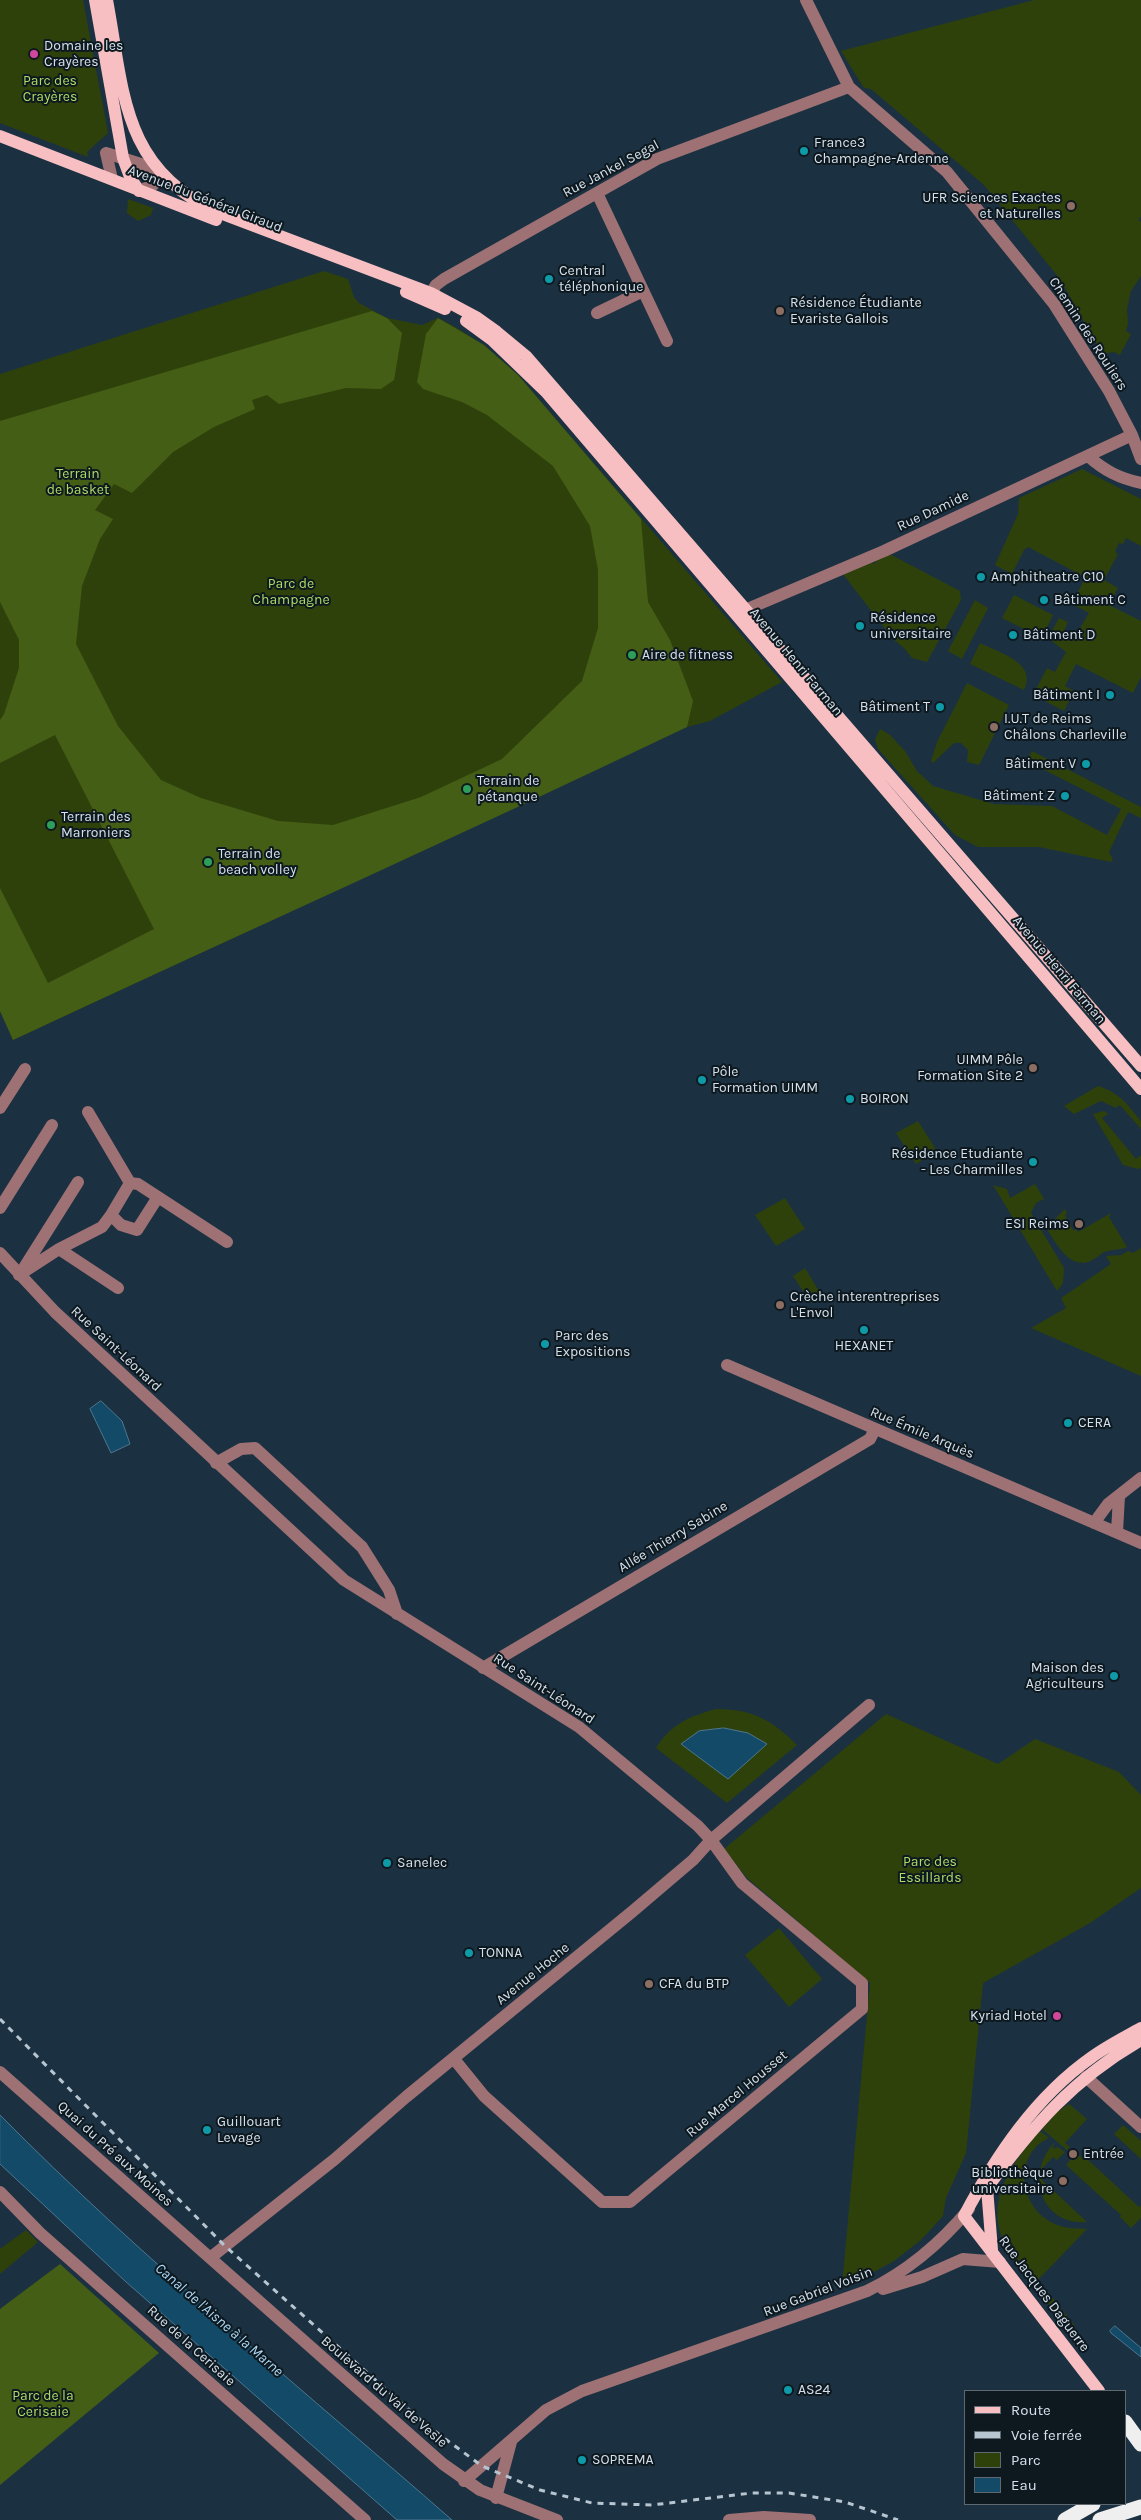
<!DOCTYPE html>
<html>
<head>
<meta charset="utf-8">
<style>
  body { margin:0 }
  #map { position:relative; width:1141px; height:2520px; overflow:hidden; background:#1b3141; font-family:Karla,sans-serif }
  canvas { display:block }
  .legend { position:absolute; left:964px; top:2390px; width:162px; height:115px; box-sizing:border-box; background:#0e181f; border:1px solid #5d6871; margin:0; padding:6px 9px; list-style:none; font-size:15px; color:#d4e1ec }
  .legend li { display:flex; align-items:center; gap:10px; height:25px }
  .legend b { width:25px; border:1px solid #5d6871 }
</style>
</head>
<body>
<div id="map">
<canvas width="1141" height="2520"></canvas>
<ul class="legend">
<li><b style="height:6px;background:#f7bfc2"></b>Route</li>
<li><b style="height:6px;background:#b7c5d1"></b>Voie ferrée</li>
<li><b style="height:14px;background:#2e410b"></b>Parc</li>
<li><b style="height:14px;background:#134a68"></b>Eau</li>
</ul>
</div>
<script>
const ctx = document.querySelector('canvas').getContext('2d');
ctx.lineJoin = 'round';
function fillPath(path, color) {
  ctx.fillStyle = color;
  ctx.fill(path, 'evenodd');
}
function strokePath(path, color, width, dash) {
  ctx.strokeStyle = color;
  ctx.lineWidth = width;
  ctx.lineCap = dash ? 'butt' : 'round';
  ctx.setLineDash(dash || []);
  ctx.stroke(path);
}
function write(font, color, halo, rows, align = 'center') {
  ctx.font = font + ' Karla,sans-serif';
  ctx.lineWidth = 4;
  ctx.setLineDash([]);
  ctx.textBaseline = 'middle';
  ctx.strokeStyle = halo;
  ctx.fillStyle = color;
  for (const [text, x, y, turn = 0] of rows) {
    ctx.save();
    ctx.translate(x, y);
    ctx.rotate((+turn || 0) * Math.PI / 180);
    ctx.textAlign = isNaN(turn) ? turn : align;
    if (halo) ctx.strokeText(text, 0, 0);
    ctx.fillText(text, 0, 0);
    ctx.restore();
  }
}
const green = new Path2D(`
  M0,0H83L108,133L87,152L88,157L0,123Z
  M1034,0H1141V216L1139,220L1141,222V276L1131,291L1127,309L1128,324L1126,331L1131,334L1120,355L1114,352L1102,354L1060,279L984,185L871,89L864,88L841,51Z
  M128,199L153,208L151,215L138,221L127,213Z
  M324,271L348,279L354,297L359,303L387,318L422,325L438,318C469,333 493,352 518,375L782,682L710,721L687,727L13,1040L0,1011V374Z
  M1082,469L1141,499V546L1126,538L1123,544L1119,543L1115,552L1118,554L1104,580L1118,588L1109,605L1141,621V677L1133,693L1076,664L1065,686L1074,691L1064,711L1033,695L1047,668L1055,672L1066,652L1048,638L1059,618L1068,622L1063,633L1074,638L1089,613L1072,604L1084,580L1083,576L1028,547L1024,550L1012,574L995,565L1018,514L1019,498Z
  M884,551L960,591L961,600L927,662L912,658L904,648L893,639L839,569L865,559L874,564Z
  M1014,595L1053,615L1042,638L1002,618Z
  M975,600L988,608L962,659L948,651Z
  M980,643C1000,653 1038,663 1024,690L970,664Z
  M967,683L1009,705L979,765L967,762L968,750L961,743H954L933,763L931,761L937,742Z
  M880,729L889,734L905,751L917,771L933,786L994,804L1052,806L1107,835L1121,809L1027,761L1032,751L1141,807V818L1128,812L1109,852L1113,859L1111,862L1039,847H978L955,835L878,749L875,740Z
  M1098,1086C1120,1093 1126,1103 1141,1121V1129L1120,1105L1116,1108L1101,1101L1074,1114L1064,1106Z
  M1104,1111L1108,1114L1102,1118L1136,1159L1141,1155V1168L1138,1169L1123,1165L1093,1114Z
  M918,1121L937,1151L916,1164L896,1133Z
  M1035,1184L1044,1199L1036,1203L1031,1213L1064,1268L1063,1283L1057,1291L993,1185L1007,1189L1010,1198Z
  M785,1198L805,1229L776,1246L755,1215Z
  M1065,1209L1067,1213L1065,1215L1073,1230L1076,1229L1078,1232L1111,1213L1109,1217L1127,1247C1121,1250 1115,1249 1108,1251C1101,1252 1095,1260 1088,1262C1068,1268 1055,1241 1046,1228Z
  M1141,1248V1376L1031,1328L1066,1308L1061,1298L1111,1264L1106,1256L1121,1255L1128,1251L1133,1253Z
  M805,1268L822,1296L811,1303L793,1276Z
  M716,1709C752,1709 772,1720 797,1745L727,1803L656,1748C671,1724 690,1716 716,1709Z
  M886,1714L998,1764L1035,1739L1119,1772L1141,1795V1888L1090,1923L983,1983L966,2153L946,2198L943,2216L921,2240L894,2261L870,2274L842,2285L870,1983L747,1878L724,1849Z
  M779,1928L822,1979L789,2007L745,1955Z
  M1069,2104L1087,2119L1065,2143L1070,2147L1067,2150L1042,2129L1057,2112Z
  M1123,2125L1141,2141V2159L1114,2134Z
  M1040,2131L1049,2138C1045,2140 1039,2143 1036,2147C1014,2170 1025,2210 1053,2223C1064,2229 1075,2228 1087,2229L1038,2280L1075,2326L1071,2331C1009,2254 958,2222 1040,2131Z
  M1054,2143L1053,2149L1058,2147L1065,2152L1057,2160L1053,2157L1038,2173L1042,2177L1041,2179L1087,2222C1041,2226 1025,2174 1054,2143Z
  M1077,2153L1083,2159L1085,2157L1139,2207L1141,2206V2218L1131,2228L1120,2217L1121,2215L1066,2165Z
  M26,2230L38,2242L0,2274V2249Z`);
const forest = new Path2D(`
  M372,311L387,318L402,333L394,380L381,389L346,388L279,404L267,395L252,400L255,409L214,427L173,452L132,493L114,484L95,510L113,519L100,539L82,586L76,644L118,726L161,780L201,798L278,821L333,825L421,797L502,759L582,681L598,628V570L590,526L553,466L487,415L462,402L423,389L417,382L426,334L438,318L484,345L518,375L641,519L648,602L670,640L693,701L687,727C464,834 238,935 13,1040L0,1011V888L48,983L154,929L55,735L0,763V720L4,714L19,668V640L0,602V421Z
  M60,2264L159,2353L0,2485V2309Z`);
const water = new Path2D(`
  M101,1401L122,1421L130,1444L111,1453L90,1409Z
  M724,1728L748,1733L767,1744L728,1779L681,1744L699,1731Z
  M0,2115C142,2259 300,2387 452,2520H397L125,2281L0,2164Z
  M1115,2326L1141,2348V2357L1111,2333L1110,2331Z`);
const minor = new Path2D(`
  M806,0L849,87L947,172L1054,304L1109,391L1132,435L1141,459
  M106,153L157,169
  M106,153L112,179
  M139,191L153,185L163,175
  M597,193L667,341
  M431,293L436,285L444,279L657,159L849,87
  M597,313L643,291
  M1088,456C1105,471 1119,478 1141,483
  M745,610L884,551L1132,435
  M0,1108L25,1069
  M88,1112L130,1183
  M158,1197L227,1242
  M0,1208L52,1125
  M59,1249L118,1288
  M0,1253L55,1312L344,1580L579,1727L698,1826L711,1840L742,1883L862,1983V2009L630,2202H602L484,2096L454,2059
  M22,1271L78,1182
  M19,1275L59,1249L102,1227L111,1215L121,1225L137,1230L158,1197L138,1184L130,1183L111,1215
  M727,1365L1141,1543
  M216,1463L241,1449L255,1448L362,1547L389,1590L397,1614
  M1094,1523L1108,1504L1141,1478
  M1117,1532L1119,1496
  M483,1668L870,1439L875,1429
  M0,2072L443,2464L480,2490L557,2520
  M1086,2077L1141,2127
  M0,2192L40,2233L365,2520
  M210,2258L335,2159L406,2097L633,1911L693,1860L711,1840L869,1705
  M883,2289L922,2277L963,2259L1000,2262
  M464,2481L546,2410L582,2391L867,2291C908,2271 940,2244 969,2209
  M496,2498L511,2442
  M729,2520L764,2517L810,2520`);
const major = new Path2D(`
  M95,0L123,158L130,177L139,191
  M107,0C124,90 121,168 217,212L431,293L476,317L497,332L526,356L1141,1066
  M0,136L216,220
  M406,292L445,309
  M466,321L492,340L547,393L1141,1089
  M992,2250L987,2188C1033,2126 1073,2079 1141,2040
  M1099,2391L964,2216C996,2156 1035,2097 1092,2057C1107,2046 1125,2037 1141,2028`);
const highway = new Path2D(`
  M1125,2422L1141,2444
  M1065,2520L1093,2504
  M1100,2520L1141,2507`);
const rail = new Path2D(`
  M0,2019L225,2246L425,2424L482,2466L540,2490L592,2503L652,2505L752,2493H789L845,2502L898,2520`);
const markers = [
  [34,54,5,"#d1479c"],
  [804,151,5,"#0f9aa8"],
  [1071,206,5,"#8d6e63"],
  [549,279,5,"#0f9aa8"],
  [780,311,5,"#8d6e63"],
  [981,577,5,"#0f9aa8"],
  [1044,600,5,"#0f9aa8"],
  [860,626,5,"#0f9aa8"],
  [1013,635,5,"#0f9aa8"],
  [632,655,5,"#2e9e5b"],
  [1110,695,5,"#0f9aa8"],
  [940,707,5,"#0f9aa8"],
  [994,727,5,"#8d6e63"],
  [1086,764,5,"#0f9aa8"],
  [467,789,5,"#2e9e5b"],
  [1065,796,5,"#0f9aa8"],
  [51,825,5,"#2e9e5b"],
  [208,862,5,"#2e9e5b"],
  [1033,1068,5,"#8d6e63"],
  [702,1080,5,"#0f9aa8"],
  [850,1099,5,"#0f9aa8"],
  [1033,1162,5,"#0f9aa8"],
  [1079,1224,5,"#8d6e63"],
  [780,1305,5,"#8d6e63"],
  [864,1330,5,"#0f9aa8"],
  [545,1344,5,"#0f9aa8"],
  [1068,1423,5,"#0f9aa8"],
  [1114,1676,5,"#0f9aa8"],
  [387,1863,5,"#0f9aa8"],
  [469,1953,5,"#0f9aa8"],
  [649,1984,5,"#8d6e63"],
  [1057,2016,5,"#d1479c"],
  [207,2130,5,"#0f9aa8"],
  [1073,2154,5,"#8d6e63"],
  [1063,2181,5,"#8d6e63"],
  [788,2390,5,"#0f9aa8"],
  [582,2460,5,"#0f9aa8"]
];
const poiNames = [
  ["Domaine les",44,46],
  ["Crayères",44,62],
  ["France3",814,143],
  ["Champagne-Ardenne",814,159],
  ["UFR Sciences Exactes",1061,198,"right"],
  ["et Naturelles",1061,214,"right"],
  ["Central",559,271],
  ["téléphonique",559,287],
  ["Résidence Étudiante",790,303],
  ["Evariste Gallois",790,319],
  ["Amphitheatre C10",991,577],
  ["Bâtiment C",1054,600],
  ["Résidence",870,618],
  ["universitaire",870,634],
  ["Bâtiment D",1023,635],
  ["Aire de fitness",642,655],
  ["Bâtiment I",1100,695,"right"],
  ["Bâtiment T",930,707,"right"],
  ["I.U.T de Reims",1004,719],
  ["Châlons Charleville",1004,735],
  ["Bâtiment V",1076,764,"right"],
  ["Terrain de",477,781],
  ["pétanque",477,797],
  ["Bâtiment Z",1055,796,"right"],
  ["Terrain des",61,817],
  ["Marroniers",61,833],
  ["Terrain de",218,854],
  ["beach volley",218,870],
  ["UIMM Pôle",1023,1060,"right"],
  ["Formation Site 2",1023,1076,"right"],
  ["Pôle",712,1072],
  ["Formation UIMM",712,1088],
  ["BOIRON",860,1099],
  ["Résidence Etudiante",1023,1154,"right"],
  ["- Les Charmilles",1023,1170,"right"],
  ["ESI Reims",1069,1224,"right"],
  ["Crèche interentreprises",790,1297],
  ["L'Envol",790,1313],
  ["Parc des",555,1336],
  ["Expositions",555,1352],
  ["HEXANET",864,1346,"center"],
  ["CERA",1078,1423],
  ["Maison des",1104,1668,"right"],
  ["Agriculteurs",1104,1684,"right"],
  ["Sanelec",397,1863],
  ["TONNA",479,1953],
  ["CFA du BTP",659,1984],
  ["Kyriad Hotel",1047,2016,"right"],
  ["Guillouart",217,2122],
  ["Levage",217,2138],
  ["Entrée",1083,2154],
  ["Bibliothèque",1053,2173,"right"],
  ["universitaire",1053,2189,"right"],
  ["AS24",798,2390],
  ["SOPREMA",592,2460]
];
const parkNames = [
  ["Parc des",50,81],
  ["Crayères",50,97],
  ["Terrain",78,474],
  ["de basket",78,490],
  ["Parc de",291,584],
  ["Champagne",291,600],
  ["Parc des",930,1862],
  ["Essillards",930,1878],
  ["Parc de la",43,2396],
  ["Cerisaie",43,2412]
];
const streetNames = [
  ["Rue Jankel Segal",611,169,-28],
  ["Avenue du Général Giraud",205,199,21],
  ["Chemin des Rouliers",1088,334,57],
  ["Rue Damide",933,511,-25],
  ["Avenue Henri Farman",796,662,50],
  ["Avenue Henri Farman",1059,970,50],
  ["Rue Saint-Léonard",116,1349,43],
  ["Rue Émile Arquès",922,1433,23],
  ["Allée Thierry Sabine",673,1537,-31],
  ["Rue Saint-Léonard",544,1689,33],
  ["Avenue Hoche",533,1974,-39],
  ["Rue Marcel Housset",737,2094,-40],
  ["Quai du Pré aux Moines",115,2154,42],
  ["Rue Gabriel Voisin",818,2292,-21],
  ["Rue Jacques Daguerre",1044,2294,53],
  ["Rue de la Cerisaie",191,2346,42],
  ["Boulevard du Val de Vesle",384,2392,41]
];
const waterNames = [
  ["Canal de l'Aisne à la Marne",219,2320,41]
];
fillPath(green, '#2e410b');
fillPath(forest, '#445e15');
fillPath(water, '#134a68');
strokePath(water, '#4d7790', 1);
strokePath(minor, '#9e7174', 12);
strokePath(major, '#f7bfc2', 12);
strokePath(highway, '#efefef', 15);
strokePath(rail, '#b7c5d1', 3, [6, 6]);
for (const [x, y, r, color] of markers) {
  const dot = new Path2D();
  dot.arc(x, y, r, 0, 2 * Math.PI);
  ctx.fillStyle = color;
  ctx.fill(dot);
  strokePath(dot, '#0e181f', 2);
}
write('14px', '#d4e1ec', '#0e181f', poiNames, 'left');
write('14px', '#aedc65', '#0e181f', parkNames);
write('14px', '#d4e1ec', '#0e181f', streetNames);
write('italic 15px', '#acd8f6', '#0e181f', waterNames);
</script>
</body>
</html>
